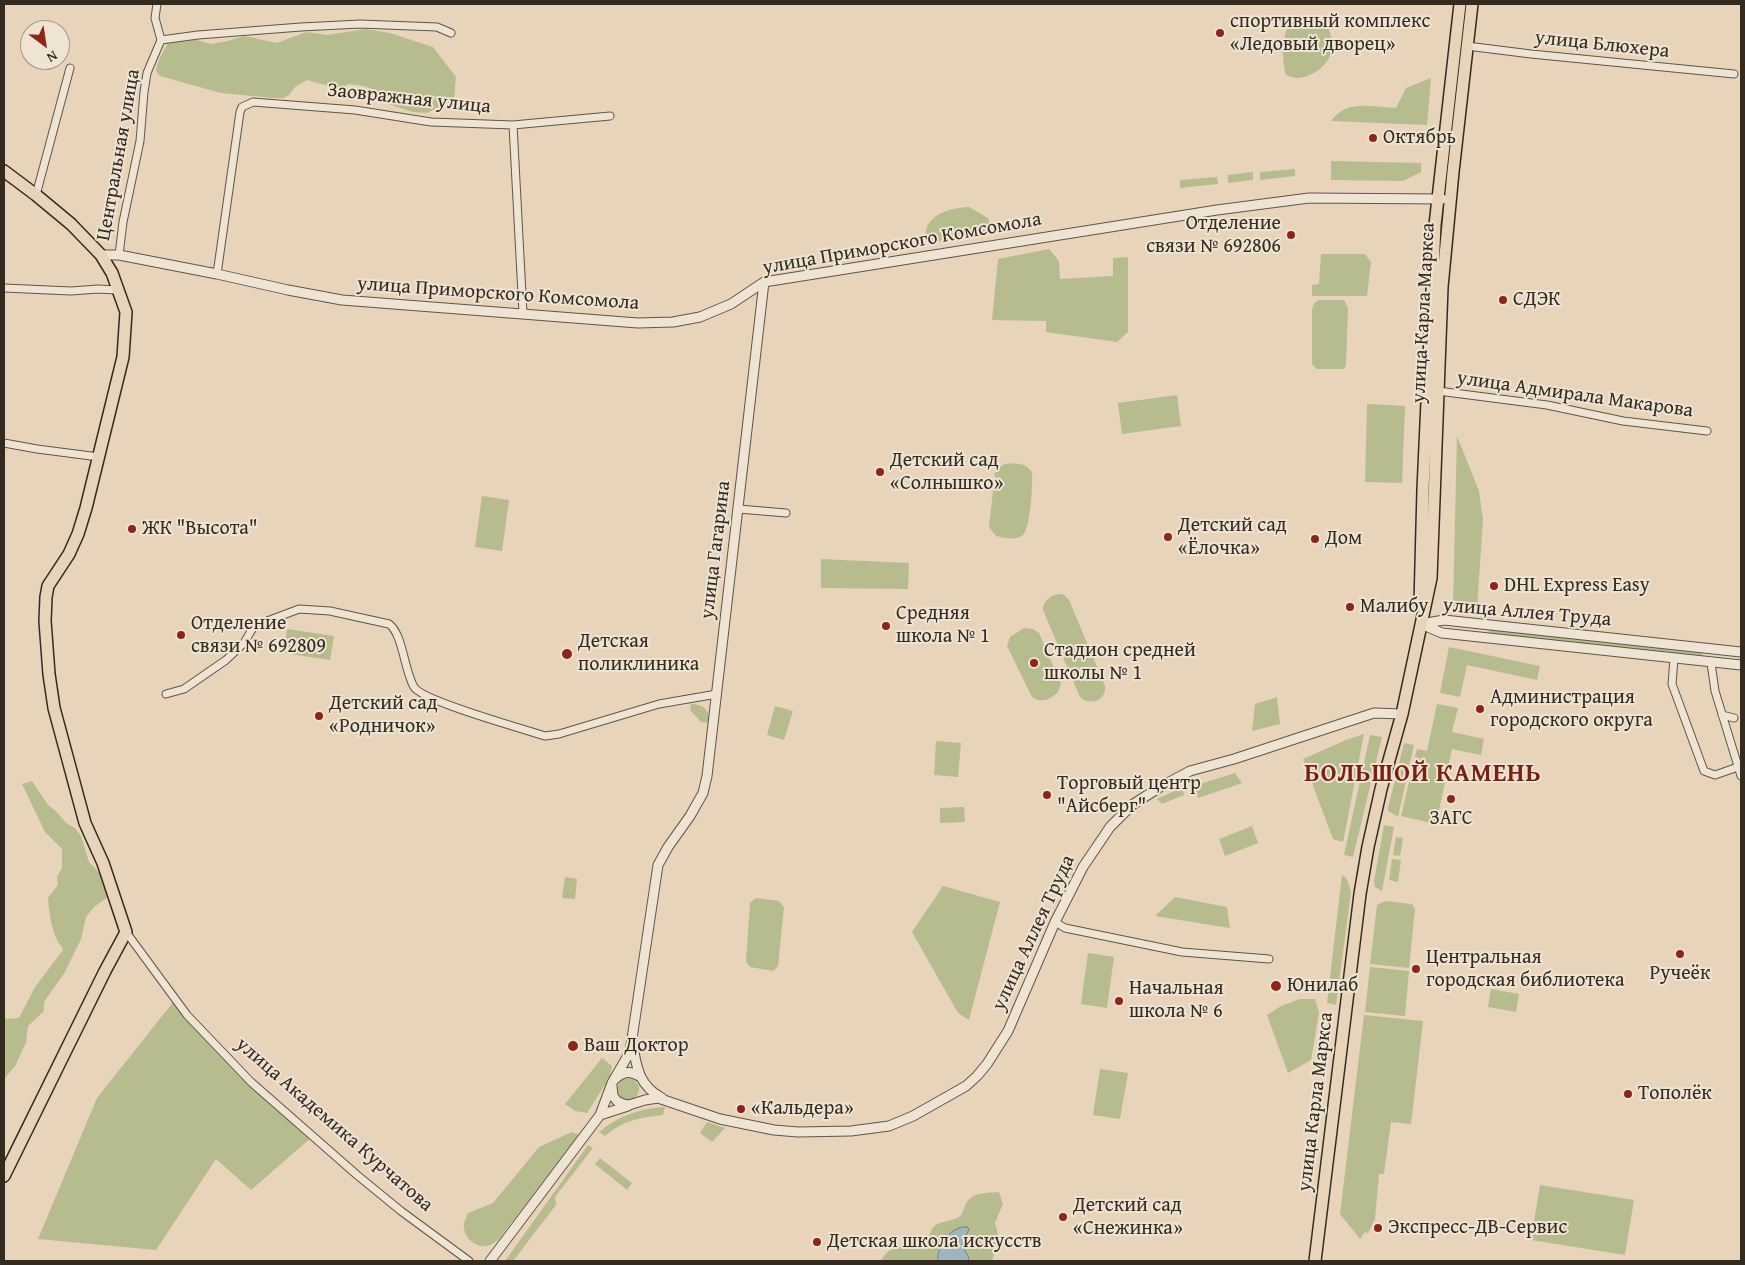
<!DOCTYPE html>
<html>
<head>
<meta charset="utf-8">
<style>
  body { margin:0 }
  #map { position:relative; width:1745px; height:1265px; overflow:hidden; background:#e7d4bb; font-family:"Gentium Book Plus",serif }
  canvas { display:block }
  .frame { position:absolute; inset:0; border:5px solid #332b20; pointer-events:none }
  .north { position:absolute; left:20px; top:20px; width:50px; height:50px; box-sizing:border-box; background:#efe3d3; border:1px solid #a4998b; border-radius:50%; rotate:149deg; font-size:14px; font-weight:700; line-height:20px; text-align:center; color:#332b20 }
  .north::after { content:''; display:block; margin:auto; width:18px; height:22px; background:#8f2418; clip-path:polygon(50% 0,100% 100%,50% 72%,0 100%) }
</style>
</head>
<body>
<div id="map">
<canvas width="1745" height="1265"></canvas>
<div class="frame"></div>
<div class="north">N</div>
</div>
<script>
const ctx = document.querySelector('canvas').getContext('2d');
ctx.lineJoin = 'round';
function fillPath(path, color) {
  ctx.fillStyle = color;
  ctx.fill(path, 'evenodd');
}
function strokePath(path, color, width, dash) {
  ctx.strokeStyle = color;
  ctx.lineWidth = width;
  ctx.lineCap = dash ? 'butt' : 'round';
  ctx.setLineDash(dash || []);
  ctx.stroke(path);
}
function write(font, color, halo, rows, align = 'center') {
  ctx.font = font + ' "Gentium Book Plus",serif';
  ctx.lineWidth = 4;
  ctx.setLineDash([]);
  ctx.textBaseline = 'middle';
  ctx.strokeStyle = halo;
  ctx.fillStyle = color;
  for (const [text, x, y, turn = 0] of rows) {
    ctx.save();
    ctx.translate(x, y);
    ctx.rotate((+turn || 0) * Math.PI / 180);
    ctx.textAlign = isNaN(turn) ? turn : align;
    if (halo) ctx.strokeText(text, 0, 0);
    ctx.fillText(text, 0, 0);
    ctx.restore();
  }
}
const green = new Path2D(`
  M1306,21L1318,22L1328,27C1330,33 1333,39 1332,46C1332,63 1314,77 1297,78C1294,78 1289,76 1286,75C1282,60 1281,35 1291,22Z
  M366,29L390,33L433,47L456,77L454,99L427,113L413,112L388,104L378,92L364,86L349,84L339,89L307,80L295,87L289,95L283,98H274L221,93L160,76L156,71C157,60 165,50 169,40L180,38L197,40L211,44L228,41L244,36L277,43L306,32L327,35Z
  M1431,78L1427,125L1331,121C1347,99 1372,107 1396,108L1406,88Z
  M1331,161L1421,163V172L1403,181L1331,180Z
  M1295,169V176L1260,180V172Z
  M1253,172V180L1228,183V175Z
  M1217,177L1218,184L1180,188V180Z
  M969,207L988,218C991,224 990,228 986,234L928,243L926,240C922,215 949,208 969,207Z
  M1049,249L1059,261L1060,279L1113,276V258L1128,257V332L1117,342L1046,332V321L992,320L998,259Z
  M1321,254H1365L1371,262L1367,296H1312V285L1319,284Z
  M1319,300H1344L1348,308L1346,365L1344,369H1317L1312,364V310L1314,303Z
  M1177,395L1181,426L1122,434L1118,403Z
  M1367,404L1405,406L1402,483L1365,482Z
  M1457,436L1479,491L1483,520L1477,608L1453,606Z
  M1005,464C1016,463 1027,463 1032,473C1033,484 1030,528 1023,535C1016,541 1004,538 996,536L989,527L995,473L1001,466Z
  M482,496L509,500L502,551L475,547Z
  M821,559L909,563L908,589L821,588Z
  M1060,594L1064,595L1069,600L1105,686C1107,701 1089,706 1080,697L1043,610C1043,600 1051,595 1060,594Z
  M1024,628L1033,629L1039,633L1061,684L1058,692C1051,699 1041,704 1032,697L1007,646L1010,637Z
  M287,629L334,636L330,660L284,653Z
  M1489,630L1703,653L1702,656L1489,633Z
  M1449,647L1540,666L1537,680L1467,665L1460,697L1440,693Z
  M1277,697L1280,724L1252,731L1255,704Z
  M691,704C704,704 710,710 709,723L701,722L690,710Z
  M1437,704L1458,708L1452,732L1484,739L1481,755L1452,749L1436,824L1401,816L1417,749L1427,751Z
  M775,706L793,711L784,740L767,735Z
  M1364,734L1343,842L1333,839L1303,759L1346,740Z
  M1370,735L1382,737L1353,857L1344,855Z
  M936,741L961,743L958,777L934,775Z
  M1404,743L1414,745L1398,817L1388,811V808Z
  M1235,773L1242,783L1198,798L1194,786Z
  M32,781L48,805L56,811L66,823L75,828L81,836L89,862L104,878L109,887L108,897L94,907L86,917L81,939L65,972L44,1002V1011L28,1026L26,1043L15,1066L4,1079V1019L19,1018L20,1016L35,987L63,950C62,946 59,944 57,940C51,927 49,912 48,898L58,885L57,877L62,868V849L45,832L22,784Z
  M1183,787L1184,795L1162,804L1157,799Z
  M964,807L965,822L940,823V808Z
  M1384,825L1394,827L1382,891L1375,887L1374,881Z
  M1252,826L1258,843L1225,856L1219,839Z
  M1396,837L1403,838L1400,856L1393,855Z
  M1392,859L1401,860L1398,882L1389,880Z
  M1342,875C1348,878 1349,885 1351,892L1336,1005L1327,1003Z
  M565,877L577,879L575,899L562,898Z
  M943,886L1000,902L969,1020L958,1013L912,932Z
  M1175,897L1227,907L1230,928L1155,916Z
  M756,898L779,901L784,907L778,966L773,971L750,967L746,962L750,903Z
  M1385,901L1412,904L1415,909L1409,968L1370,964L1377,905Z
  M1088,953L1114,957L1107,1008L1081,1004Z
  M1370,967L1409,971L1405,1016L1365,1012Z
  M1491,989L1519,994L1516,1012L1488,1007Z
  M1300,999H1315L1319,1013L1311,1060L1288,1073L1267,1015L1281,1006Z
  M174,1001L199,1032L313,1136L251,1190L216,1159L156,1250L38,1239L97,1098Z
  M1364,1015L1423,1021L1411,1124L1391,1122L1384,1174H1379L1375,1219L1368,1233L1365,1232L1360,1239L1340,1214Z
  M602,1058L612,1066L610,1077L587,1113L575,1111L565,1104Z
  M1100,1069L1128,1073L1120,1119L1093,1115Z
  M617 1089a11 11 0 1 1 22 0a11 11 0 1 1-22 0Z
  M665,1107L663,1115C638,1118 624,1120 605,1136L599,1132C618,1116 640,1108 665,1107Z
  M707,1122L725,1128L712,1142L700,1133Z
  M572,1132L579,1135L498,1240C495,1242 491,1245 487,1246C476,1248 465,1239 464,1228C463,1223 466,1218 468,1213L493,1203L539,1147Z
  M588,1145L593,1148L555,1197L556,1205L513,1261H505Z
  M600,1158L632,1183L627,1190L595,1164Z
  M1540,1185L1634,1200L1625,1255L1531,1240Z
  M999,1192L1003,1204L995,1223L998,1234L997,1245L992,1261H968L969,1258L962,1245L969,1230L967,1227C951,1228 935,1243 938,1261H881C890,1241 911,1248 929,1244C930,1219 940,1225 957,1218C964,1215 963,1207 967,1202C973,1192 988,1193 999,1192Z`);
const water = new Path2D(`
  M967,1227L969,1229L962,1245L969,1258L968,1261H938C936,1248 947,1232 959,1228C962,1227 965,1227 967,1227Z`);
const minor = new Path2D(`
  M161,40L198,35L301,27L360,24L437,27L451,33
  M1467,46L1531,54L1734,74
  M513,125L523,313
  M36,195L70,68
  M119,255L123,222L140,141L144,92L147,73L161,40L155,18L157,4
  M217,274L240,112L242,107L253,102L355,110L431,122L513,125L610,116
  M4,288L71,291L98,289L117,290
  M1438,391L1547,405L1623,421L1707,431
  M4,443L37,449L99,457
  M739,509L786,513
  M1674,659L1672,684L1704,771L1715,775L1738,767
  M1711,663L1715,691L1741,776
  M166,694L184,689L226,660L244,643L254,626L299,609L330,611L389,624C403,634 404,670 414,687C422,701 524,729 545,736L559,734L659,704L717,694
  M1722,715L1734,718
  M1055,922L1065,928L1182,952L1269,959
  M126,932L187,1015L251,1082L357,1175L401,1211L469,1261`);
const tertiary = new Path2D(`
  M101,255H119L217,274L288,290L342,300L638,323L673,322L700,317L731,304L764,282L1217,210L1309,198L1442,199
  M1421,624L1442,633L1741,665
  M1421,624L1444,620L1741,652
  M633,1047C637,1070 640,1086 662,1098
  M616,1078C624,1071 631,1071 639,1076
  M612,1086L613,1096L617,1101L623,1104L629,1105L645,1100L658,1098L720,1119L774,1130L798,1132L851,1131L889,1126L913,1116L966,1086L977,1076L987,1064L1008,1031L1055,922L1083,867L1110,827L1132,805L1160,787L1190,771L1234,759L1374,713L1402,714
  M600,1115L628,1106
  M490,1261L600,1115L612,1083L630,1052L658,865L668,847L690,816L703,793L707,776L764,282`);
const primary = new Path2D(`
  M4,171L36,195L71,224L101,255L112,273L126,312L123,357L86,508L78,534L69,554L48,586L46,597L45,621L49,674L54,708L85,823L103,863L126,932L105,971L4,1176
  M1420,603L1423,490L1435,225L1460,4
  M1315,1261L1360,894L1368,847L1381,789L1402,714L1431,578L1442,287L1453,172L1472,4`);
const markers = [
  [1220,33,5,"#8f2418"],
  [1373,138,5,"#8f2418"],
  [1291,235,5,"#8f2418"],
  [1503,300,5,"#8f2418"],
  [880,472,5,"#8f2418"],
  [132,529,5,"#8f2418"],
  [1168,537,5,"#8f2418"],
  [1315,539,5,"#8f2418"],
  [1494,586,5,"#8f2418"],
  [1350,607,5,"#8f2418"],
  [886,626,5,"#8f2418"],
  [181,635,5,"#8f2418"],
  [567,654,6,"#8f2418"],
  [1034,663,5,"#8f2418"],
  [1480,709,5,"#8f2418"],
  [319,716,5,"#8f2418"],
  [1047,795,5,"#8f2418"],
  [1451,799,5,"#8f2418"],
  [1680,954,5,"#8f2418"],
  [1416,969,5,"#8f2418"],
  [1276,986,6,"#8f2418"],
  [1119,1001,5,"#8f2418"],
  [573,1046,6,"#8f2418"],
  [1628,1094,5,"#8f2418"],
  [741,1109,5,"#8f2418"],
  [1063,1217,5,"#8f2418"],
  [1378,1228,5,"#8f2418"],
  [817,1242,5,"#8f2418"]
];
const poiNames = [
  ["спортивный комплекс",1230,22],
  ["«Ледовый дворец»",1230,45],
  ["Октябрь",1383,138],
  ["Отделение",1281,224,"right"],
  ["связи № 692806",1281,247,"right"],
  ["СДЭК",1513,300],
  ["Детский сад",890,461],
  ["«Солнышко»",890,484],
  ["Детский сад",1178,526],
  ["«Ёлочка»",1178,549],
  ["ЖК \"Высота\"",142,529],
  ["Дом",1325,539],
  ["DHL Express Easy",1504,586],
  ["Малибу",1360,607],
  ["Средняя",896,614],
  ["школа № 1",896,637],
  ["Отделение",191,624],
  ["связи № 692809",191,647],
  ["Детская",578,642],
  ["поликлиника",578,665],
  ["Стадион средней",1044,651],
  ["школы № 1",1044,674],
  ["Администрация",1490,698],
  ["городского округа",1490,721],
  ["Детский сад",329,704],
  ["«Родничок»",329,727],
  ["Торговый центр",1057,784],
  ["\"Айсберг\"",1057,807],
  ["ЗАГС",1451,819,"center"],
  ["Центральная",1426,958],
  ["городская библиотека",1426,981],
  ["Ручеёк",1680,974,"center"],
  ["Юнилаб",1287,986],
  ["Начальная",1129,989],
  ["школа № 6",1129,1012],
  ["Ваш Доктор",584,1046],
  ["Тополёк",1638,1094],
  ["«Кальдера»",751,1109],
  ["Детский сад",1073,1206],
  ["«Снежинка»",1073,1229],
  ["Экспресс-ДВ-Сервис",1388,1228],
  ["Детская школа искусств",827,1242]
];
const streetNames = [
  ["улица Блюхера",1602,45,6],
  ["Заовражная улица",409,99,6],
  ["Центральная улица",119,155,-80],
  ["улица Приморского Комсомола",902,244,-10],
  ["улица Приморского Комсомола",498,294,4],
  ["улица Карла Маркса",1424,313,-87],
  ["улица Адмирала Макарова",1575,395,8],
  ["улица Гагарина",716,550,-83],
  ["улица Аллея Труда",1527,613,5],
  ["улица Аллея Труда",1034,933,-65],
  ["улица Карла Маркса",1316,1102,-83],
  ["улица Академика Курчатова",334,1125,41]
];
const districtNames = [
  ["БОЛЬШОЙ КАМЕНЬ",1423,775]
];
fillPath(green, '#b7bc8f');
fillPath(water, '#9eb5bd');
strokePath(water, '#737e7e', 1);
strokePath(minor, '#605547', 9);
strokePath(tertiary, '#605547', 11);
strokePath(primary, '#332b20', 14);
strokePath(minor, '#efe3d3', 7);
strokePath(tertiary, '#efe3d3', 9);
strokePath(primary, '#e7d4bb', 11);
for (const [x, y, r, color] of markers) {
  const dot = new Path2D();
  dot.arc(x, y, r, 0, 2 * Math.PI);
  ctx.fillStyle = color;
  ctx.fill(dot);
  strokePath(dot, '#efe3d3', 2);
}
write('20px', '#332b20', '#efe3d3', poiNames, 'left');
write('20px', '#332b20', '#efe3d3', streetNames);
ctx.letterSpacing = '1px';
write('bold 25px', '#7a1f14', '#efe3d3', districtNames);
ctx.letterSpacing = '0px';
</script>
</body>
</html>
